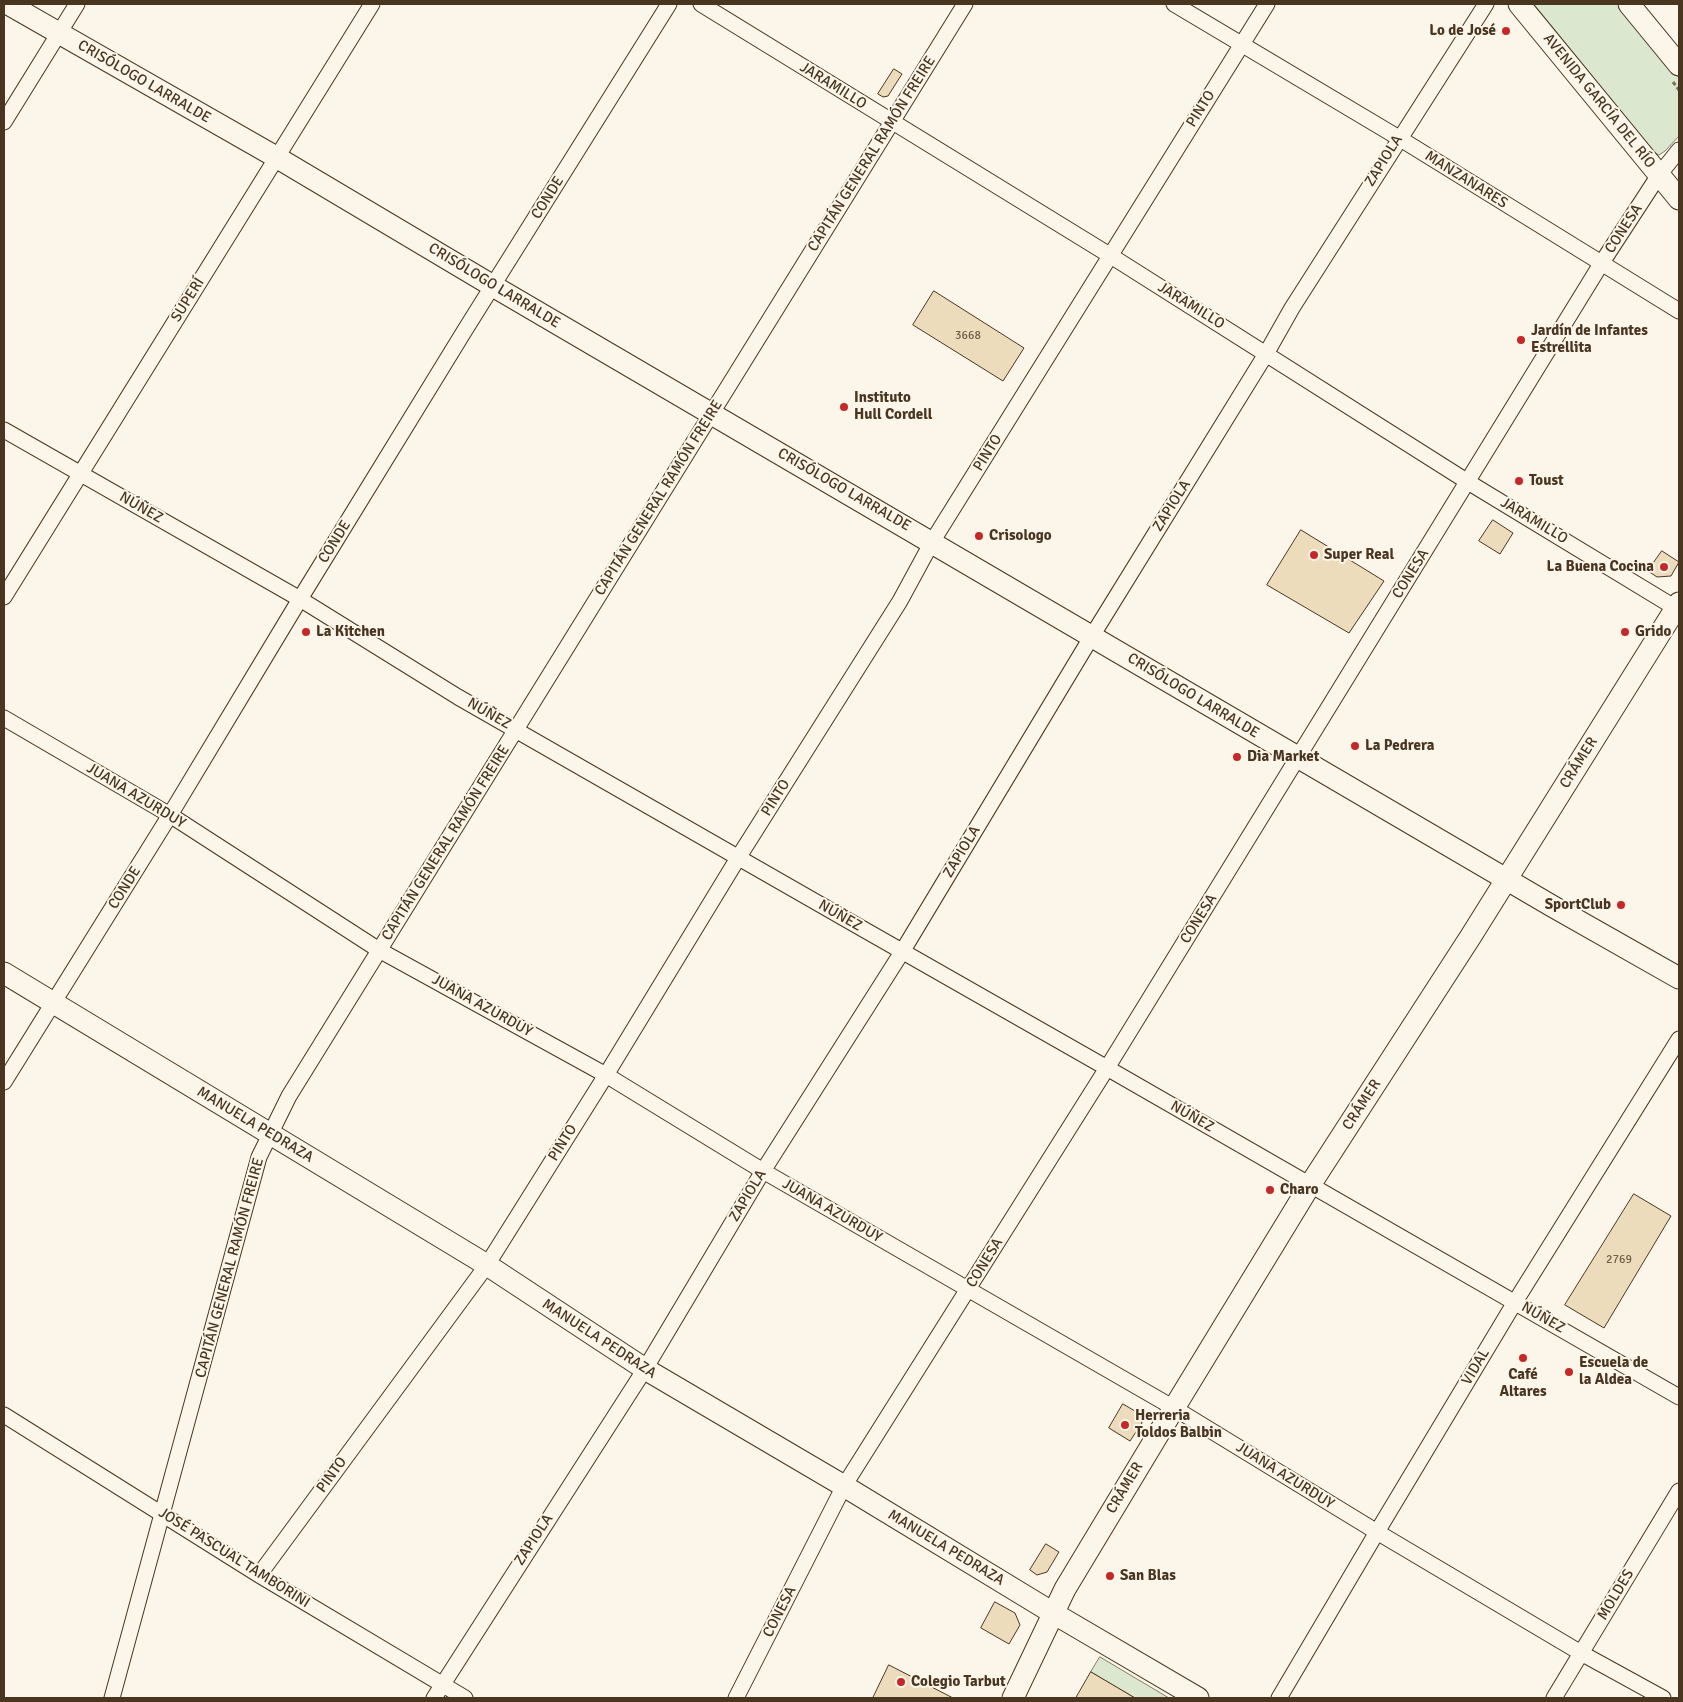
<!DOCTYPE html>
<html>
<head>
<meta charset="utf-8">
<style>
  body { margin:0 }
  #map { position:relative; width:1683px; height:1702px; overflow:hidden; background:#fbf6e9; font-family:Signika,sans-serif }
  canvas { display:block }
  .frame { position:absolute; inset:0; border:5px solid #4a3520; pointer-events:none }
</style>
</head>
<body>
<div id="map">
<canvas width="1683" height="1702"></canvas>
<div class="frame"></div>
</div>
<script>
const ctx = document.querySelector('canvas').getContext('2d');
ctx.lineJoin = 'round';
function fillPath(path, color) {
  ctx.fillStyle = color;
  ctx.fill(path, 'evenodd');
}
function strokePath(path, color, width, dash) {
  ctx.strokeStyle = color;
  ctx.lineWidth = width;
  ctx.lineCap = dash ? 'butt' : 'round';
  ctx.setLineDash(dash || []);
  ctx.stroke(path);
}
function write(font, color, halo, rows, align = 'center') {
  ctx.font = font + ' Signika,sans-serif';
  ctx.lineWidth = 4;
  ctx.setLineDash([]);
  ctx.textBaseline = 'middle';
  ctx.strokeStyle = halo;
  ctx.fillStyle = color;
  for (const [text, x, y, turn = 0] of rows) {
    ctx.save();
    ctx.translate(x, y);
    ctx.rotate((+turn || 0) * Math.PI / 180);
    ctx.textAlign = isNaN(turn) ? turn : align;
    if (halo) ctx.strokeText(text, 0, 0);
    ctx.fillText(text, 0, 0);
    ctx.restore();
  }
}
const green = new Path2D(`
  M1534,4H1618L1679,78V136L1665,151L1659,155L1655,153Z
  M1100,1657L1169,1698H1135L1091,1672Z`);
const building = new Path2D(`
  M894,69L902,74L888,96L883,97L878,94Z
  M934,291L1024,348L1003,381L913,325Z
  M1493,520L1513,533L1500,554L1479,541Z
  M1301,530L1384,581L1349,633L1267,585Z
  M1662,551L1679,562L1671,576L1657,577L1648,571Z
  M1634,1194L1671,1216L1604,1328L1565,1305Z
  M1123,1404L1140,1414L1142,1423L1130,1441L1109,1428Z
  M1046,1544L1059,1552L1047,1572L1037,1575L1030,1570Z
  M995,1602L1015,1613L1020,1625L1009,1644L981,1628Z
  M889,1665L953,1698H873Z
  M1091,1672L1135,1698H1076Z`);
const path = new Path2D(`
  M1673,82L1679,90`);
const street = new Path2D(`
  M701,4L1111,256L1468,482L1679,610
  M1174,4L1399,138L1679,311
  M4,122L77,4
  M4,430L300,599L458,697L863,929L1107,1068L1679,1397
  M4,597L372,4
  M4,718L170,815L379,950L606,1075L763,1171L1174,1408L1377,1532L1581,1653L1663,1698
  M4,1082L170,815L300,599L465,330L669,4
  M4,1415L259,1575L465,1698
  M259,1575L487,1265L606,1075L738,858L900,601L932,542L1267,4
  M112,1698L259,1157L289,1096L965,4
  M434,1698L645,1369L763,1171L902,952L1092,636L1266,354L1292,308L1486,4
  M736,1698L844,1486L1107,1068L1601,264L1659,175L1679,150
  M1279,1698L1377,1532L1515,1302L1679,1039
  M1554,1698L1679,1491`);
const secondary = new Path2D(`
  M8,4L276,157L493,286L1552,906L1679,978
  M1519,4L1679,199
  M1629,4L1679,65
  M4,973L487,1265L645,1369L844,1486L1053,1613L1198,1698
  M1013,1698L1065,1589L1174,1408L1310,1185L1471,936L1679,603`);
const markers = [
  [1506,31,5,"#c62828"],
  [1521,340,5,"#c62828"],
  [844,407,5,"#c62828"],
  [1519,481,5,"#c62828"],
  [979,536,5,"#c62828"],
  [1314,555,5,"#c62828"],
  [1664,567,5,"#c62828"],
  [306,632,5,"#c62828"],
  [1625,632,5,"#c62828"],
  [1355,746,5,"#c62828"],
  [1237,757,5,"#c62828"],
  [1621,905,5,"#c62828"],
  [1270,1190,5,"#c62828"],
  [1523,1358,5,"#c62828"],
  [1569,1372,5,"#c62828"],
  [1125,1425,5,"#c62828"],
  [1110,1576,5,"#c62828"],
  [901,1682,5,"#c62828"]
];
const numberNames = [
  ["3668",968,336],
  ["2769",1619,1260]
];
const poiNames = [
  ["Lo de José",1496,31,"right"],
  ["Jardín de Infantes",1531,331],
  ["Estrellita",1531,348],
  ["Instituto",854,398],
  ["Hull Cordell",854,415],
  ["Toust",1529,481],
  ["Crisologo",989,536],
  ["Super Real",1324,555],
  ["La Buena Cocina",1654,567,"right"],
  ["La Kitchen",316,632],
  ["Grido",1635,632],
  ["La Pedrera",1365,746],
  ["Dia Market",1247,757],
  ["SportClub",1611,905,"right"],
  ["Charo",1280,1190],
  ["Escuela de",1579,1363],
  ["la Aldea",1579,1380],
  ["Café",1523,1375,"center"],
  ["Altares",1523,1392,"center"],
  ["Herreria",1135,1416],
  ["Toldos Balbin",1135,1433],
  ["San Blas",1120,1576],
  ["Colegio Tarbut",911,1682]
];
const streetNames = [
  ["CRISÓLOGO LARRALDE",144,82,30],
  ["JARAMILLO",833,86,32],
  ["AVENIDA GARCÍA DEL RÍO",1599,101,51],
  ["PINTO",1201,109,-58],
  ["CAPITÁN GENERAL RAMÓN FREIRE",872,154,-58],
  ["ZAPIOLA",1384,161,-58],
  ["MANZANARES",1466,180,32],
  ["CONDE",548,198,-58],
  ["CONESA",1624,229,-57],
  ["CRISÓLOGO LARRALDE",494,286,31],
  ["SUPERÍ",188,300,-58],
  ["JARAMILLO",1191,306,32],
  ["PINTO",988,453,-58],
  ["CRISÓLOGO LARRALDE",844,490,30],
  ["CAPITÁN GENERAL RAMÓN FREIRE",659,498,-58],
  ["ZAPIOLA",1172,506,-58],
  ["NÚÑEZ",141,508,30],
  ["JARAMILLO",1534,521,31],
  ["CONDE",335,542,-58],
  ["CONESA",1411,574,-58],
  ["CRISÓLOGO LARRALDE",1193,696,31],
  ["NÚÑEZ",489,714,30],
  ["CRÁMER",1579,763,-58],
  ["JUANA AZURDUY",136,796,31],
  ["PINTO",776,798,-58],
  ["CAPITÁN GENERAL RAMÓN FREIRE",446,843,-58],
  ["ZAPIOLA",962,852,-59],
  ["CONDE",125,888,-58],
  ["NÚÑEZ",840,916,30],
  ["CONESA",1199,919,-58],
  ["JUANA AZURDUY",482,1006,29],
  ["CRÁMER",1362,1105,-57],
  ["NÚÑEZ",1192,1117,30],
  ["MANUELA PEDRAZA",255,1125,31],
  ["PINTO",563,1143,-58],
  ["ZAPIOLA",748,1196,-59],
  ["JUANA AZURDUY",832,1211,30],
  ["CONESA",985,1263,-58],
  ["CAPITÁN GENERAL RAMÓN FREIRE",230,1268,-75],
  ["NÚÑEZ",1543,1318,30],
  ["MANUELA PEDRAZA",599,1339,33],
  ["VIDAL",1476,1367,-59],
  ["PINTO",332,1475,-54],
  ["JUANA AZURDUY",1285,1476,32],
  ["CRÁMER",1125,1488,-59],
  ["ZAPIOLA",534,1540,-57],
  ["MANUELA PEDRAZA",946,1548,31],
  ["JOSÉ PASCUAL TAMBORINI",234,1558,32],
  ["MOLDES",1616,1595,-59],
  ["CONESA",780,1612,-63]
];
fillPath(green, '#dce7d0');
strokePath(green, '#887966', 1);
fillPath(building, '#ecdcbc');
strokePath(building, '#4a3520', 1);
strokePath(street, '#4a3520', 17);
strokePath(secondary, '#4a3520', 23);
strokePath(path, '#7f6f5c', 3, [4, 2.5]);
strokePath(street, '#fbf6e9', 15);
strokePath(secondary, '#fbf6e9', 21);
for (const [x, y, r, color] of markers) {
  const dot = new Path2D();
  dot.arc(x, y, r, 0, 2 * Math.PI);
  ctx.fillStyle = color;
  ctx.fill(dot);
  strokePath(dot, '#fbf6e9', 2);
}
write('12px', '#725f47', null, numberNames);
write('bold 15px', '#4a3520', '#fbf6e9', poiNames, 'left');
write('15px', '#4a3520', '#fbf6e9', streetNames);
</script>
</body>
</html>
